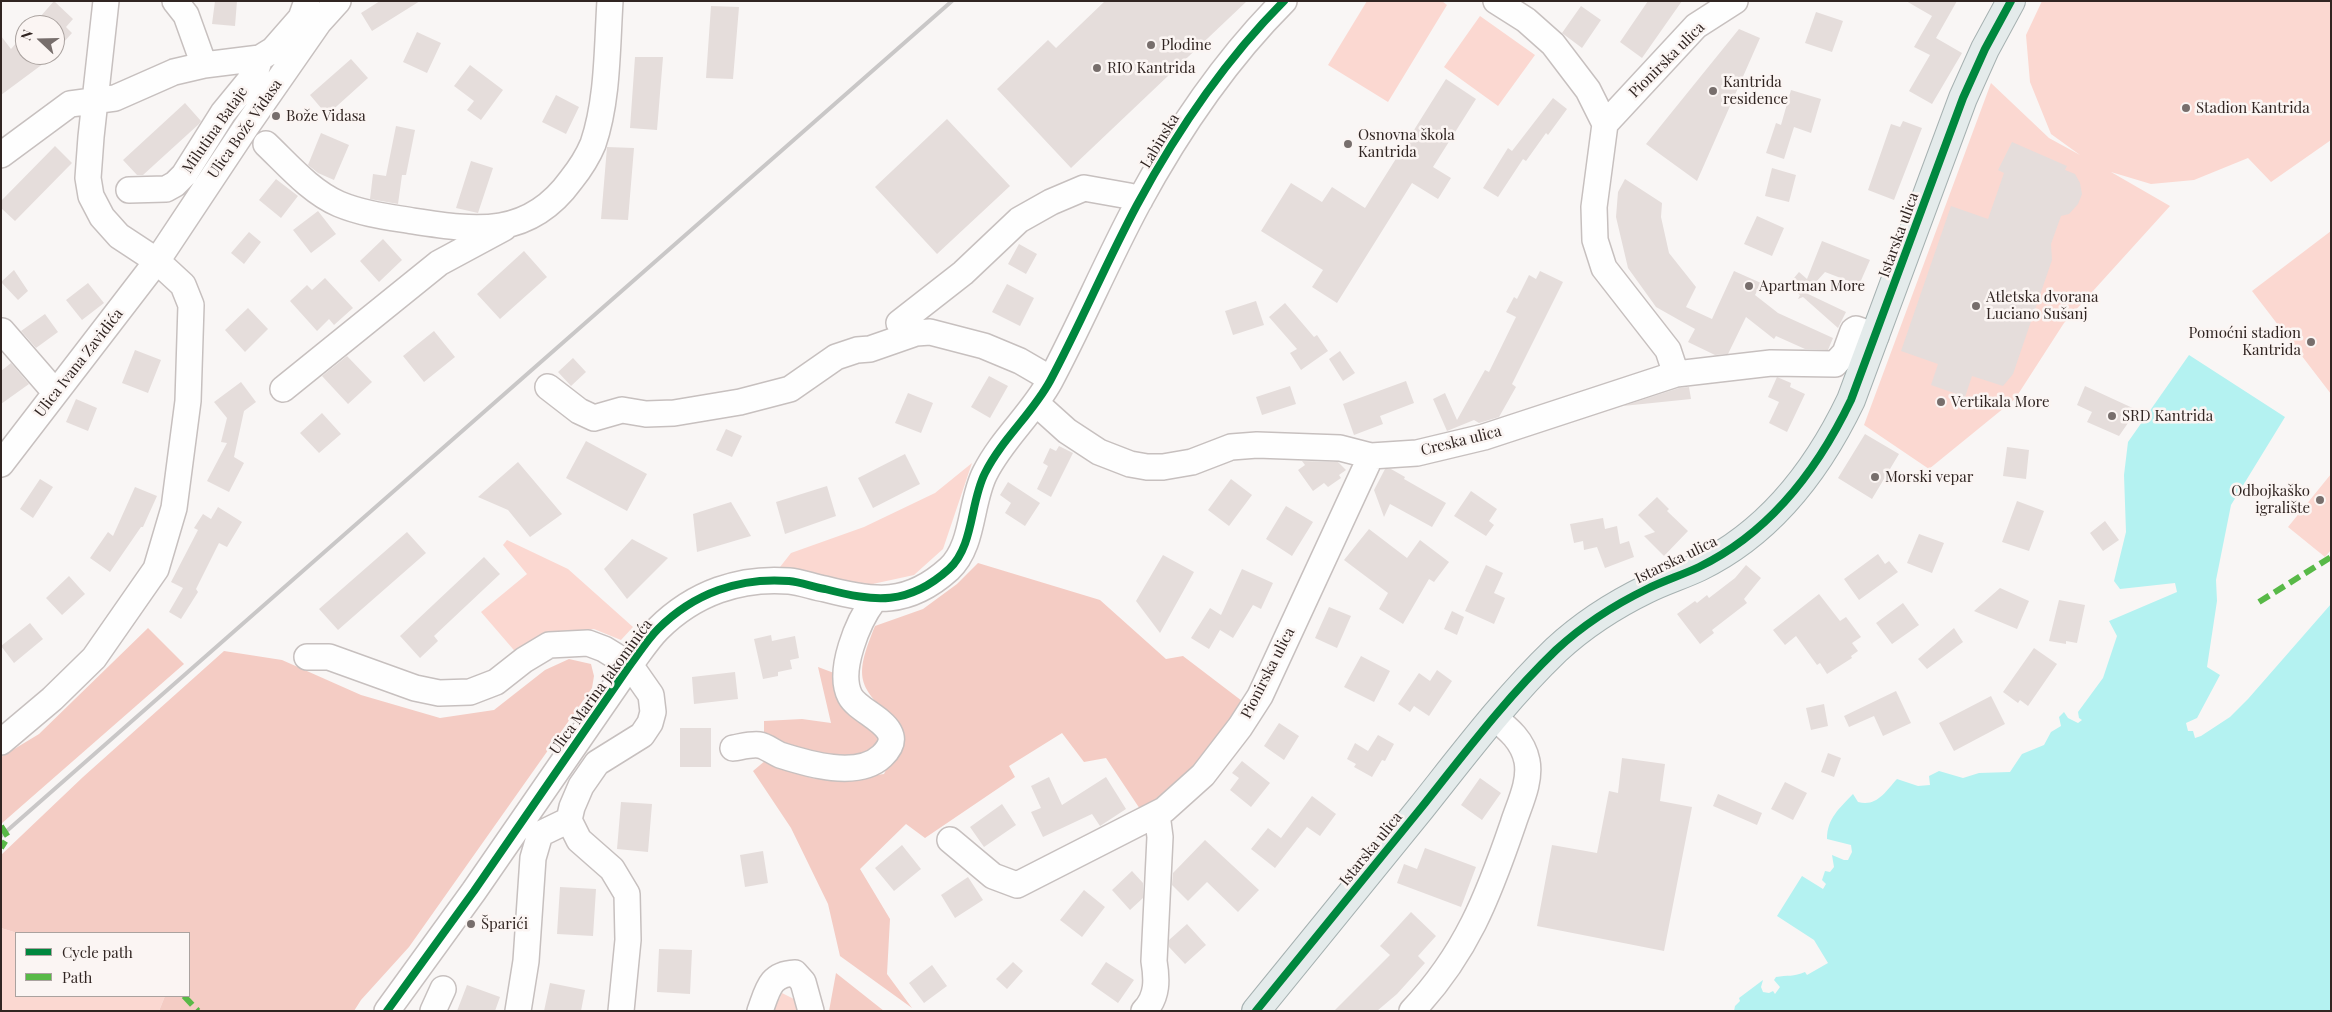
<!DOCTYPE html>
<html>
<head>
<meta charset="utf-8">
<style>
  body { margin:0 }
  #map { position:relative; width:2332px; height:1012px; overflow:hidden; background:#f9f6f5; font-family:"Playfair Display",serif }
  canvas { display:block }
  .frame { position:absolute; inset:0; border:2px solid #312522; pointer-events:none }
  .legend { position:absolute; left:15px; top:932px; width:175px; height:65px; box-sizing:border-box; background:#fbf5f3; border:1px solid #aaa29f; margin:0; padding:6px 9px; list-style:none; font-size:15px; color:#312522 }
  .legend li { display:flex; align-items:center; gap:10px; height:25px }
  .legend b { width:25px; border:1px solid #aaa29f }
  .north { position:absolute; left:15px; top:15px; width:50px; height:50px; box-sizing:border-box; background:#fbf5f3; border:1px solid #aaa29f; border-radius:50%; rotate:291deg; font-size:14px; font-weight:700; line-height:20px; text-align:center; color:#312522 }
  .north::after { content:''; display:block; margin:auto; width:18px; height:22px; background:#776e6c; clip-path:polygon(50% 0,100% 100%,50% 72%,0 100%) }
</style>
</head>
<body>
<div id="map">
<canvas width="2332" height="1012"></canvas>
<div class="frame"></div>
<ul class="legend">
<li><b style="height:6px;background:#00873e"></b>Cycle path</li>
<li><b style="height:6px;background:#58b947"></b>Path</li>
</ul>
<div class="north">N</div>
</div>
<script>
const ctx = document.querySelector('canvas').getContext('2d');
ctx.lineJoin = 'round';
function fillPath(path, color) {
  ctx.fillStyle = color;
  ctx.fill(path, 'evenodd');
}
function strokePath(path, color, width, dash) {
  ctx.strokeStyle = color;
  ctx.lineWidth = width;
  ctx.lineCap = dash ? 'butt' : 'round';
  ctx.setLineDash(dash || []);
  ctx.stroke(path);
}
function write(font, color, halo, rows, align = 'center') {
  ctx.font = font + ' "Playfair Display",serif';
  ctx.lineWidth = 5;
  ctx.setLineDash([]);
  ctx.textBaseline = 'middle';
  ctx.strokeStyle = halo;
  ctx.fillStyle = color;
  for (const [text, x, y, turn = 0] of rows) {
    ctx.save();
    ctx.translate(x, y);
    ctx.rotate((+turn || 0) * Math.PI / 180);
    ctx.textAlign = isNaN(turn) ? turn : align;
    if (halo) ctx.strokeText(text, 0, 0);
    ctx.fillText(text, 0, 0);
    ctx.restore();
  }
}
const green = new Path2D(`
  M1367,1H1442L1447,5L1388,102L1328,65Z
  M2042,1H2331V140L2271,182L2248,158L2194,180L2151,184L2111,172L2170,206L2064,323L2015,399L1929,469L1864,425L1991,83L2049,138L2080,155L2051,134L2030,82L2026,35Z
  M1480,16L1535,55L1498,106L1444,67Z
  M2331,231V394L2252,291Z
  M972,463L943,549L914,575L868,585L782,570L780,567L791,553L864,527L935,493Z
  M2331,474V550L2325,557L2288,527Z
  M507,540L568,569L633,627L621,640L594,629L536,637L519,656L481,612L527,574L503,545Z
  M1,928L17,933L16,996H165L159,1011H1Z
  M782,993L796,1000L797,1011H773Z`);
const forest = new Path2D(`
  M978,563L1100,600L1166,659L1183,656L1242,701L1203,760L1142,812L1106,758L1084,762L1062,733L1009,766L1015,777L925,838L906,824L860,869L890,919L887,974L912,1008L840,956L828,904L791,828L753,771L766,760L811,778L839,780L884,774L897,746L902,727C859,687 852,682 875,626L923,609L957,584Z
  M148,628L184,664L1,824V757L39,734Z
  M224,651L282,660L361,695L440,718L494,710L545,670L569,659L591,664L594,676L592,688L409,947L361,1000L354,1011H159L165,996H189V933H17L1,928V855L83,777Z
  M818,667L842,676L886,744L850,763L764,738V721L802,719L831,723Z
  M836,973L884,1011H829Z`);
const water = new Path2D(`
  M2189,355L2285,417L2231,505L2216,580L2217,601L2207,667L2220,675L2197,718L2186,723L2188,731H2193L2195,738L2201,736L2230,717L2248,699L2331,604V1011H1734L1735,1006L1740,1001L1739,998L1763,980L1761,987L1763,992L1769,993L1773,991L1775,994L1780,987L1774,980L1776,977C1787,975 1794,977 1805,972L1807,975L1828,963L1814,940L1777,916L1802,876L1823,889L1826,884L1822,880L1825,871L1830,872L1834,867L1832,855L1844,860H1848L1852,852L1851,845L1827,839C1827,818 1840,808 1853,794L1858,802C1877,807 1885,792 1897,779L1918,786L1930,785L1929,776L1939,771L1963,778L1979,773L2010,772L2022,754L2044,745L2051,732L2061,726L2059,717L2064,712L2068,718L2078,723L2082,720L2079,718L2078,712L2103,678L2117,636L2109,621L2177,592L2175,583L2120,589L2114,581L2126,532L2124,475L2128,442Z`);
const building = new Path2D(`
  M54,1L73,19L66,27L72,33L55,52V25H33Z
  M215,1H237L235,26L212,24Z
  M380,1H420L372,31L361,13Z
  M1105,1H1247L1071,168L997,89L1048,40L1056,48Z
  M1648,1H1682L1642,58L1620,42Z
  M1906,1H1957L1936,38L1962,53L1932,104L1909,91L1930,55L1914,47L1932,16Z
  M711,6L739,7L733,79L706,78Z
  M1581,6L1601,20L1582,48L1562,33Z
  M1816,12L1843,21L1832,52L1805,43Z
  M1739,29L1760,38L1697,181L1646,144Z
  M417,32L441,43L427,73L403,62Z
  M25,33V55H55L1,95V36L11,49Z
  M635,57H663L657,130L630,128Z
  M351,59L368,78L327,115L310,95Z
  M470,65L503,90L481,120L467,110L474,101L454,86Z
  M1446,79L1476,99L1433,167L1451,178L1438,199L1412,183L1337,303L1312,287L1323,270L1261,231L1291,183L1322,202L1332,187L1365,208Z
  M1791,90L1821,99L1811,133L1794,127L1784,159L1766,153L1776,123L1781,125Z
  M556,95L579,107L566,134L542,122Z
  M1553,98L1567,109L1548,135L1546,133L1526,161L1523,159L1498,197L1483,188L1508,148L1512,151Z
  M185,103L201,121L199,124L143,175H137L123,160Z
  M947,119L1010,186L937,254L875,187Z
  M1903,121L1922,128L1894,200L1868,190L1891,124L1900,127Z
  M396,126L415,130L406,175H402L398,204L370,199L373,174L386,176Z
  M321,133L349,145L334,180L318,173L308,165Z
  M2012,142L2067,166L2065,170L2075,174L2080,183L2082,194L2078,204L2069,214L2061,216L2051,244L2052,260L2013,374L2003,386L1972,376L1965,397L1931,385L1938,364L1901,351L1951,206L1988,219L2004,173L1998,170Z
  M55,146L72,163L15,221L1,208V201Z
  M607,147L634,148L628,220L601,219Z
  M471,161L493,168L478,213L456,208Z
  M1772,168L1796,175L1789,202L1765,196Z
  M276,179L298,196L281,218L259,200Z
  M1625,179L1662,203L1661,217L1669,253L1696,287L1686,307L1712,319L1734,271L1761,283L1755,295L1778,313L1833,338L1828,350L1805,349L1776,336L1774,339L1746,317L1728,354L1715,355L1688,342L1695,329L1656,307L1628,268L1616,217L1618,192Z
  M318,211L336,234L311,253L293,230Z
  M1757,216L1784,228L1772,256L1744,244Z
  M249,232L261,242L244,264L231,253Z
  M383,239L402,260L379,282L360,261Z
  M1822,241L1870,260L1859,285L1825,272L1806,293L1846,312L1838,328L1803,297L1798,299L1800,295L1788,285L1799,272L1807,279Z
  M1019,244L1037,254L1026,274L1008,264Z
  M524,251L547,277L500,319L477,294Z
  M14,270L28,291L18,300L1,282Z
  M1540,271L1563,282L1512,384L1516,387L1499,417L1479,423L1474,420L1447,431L1433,399L1445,393L1457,420L1485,370L1489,372L1516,317L1506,312L1514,297L1517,299L1529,275L1536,279Z
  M325,278L353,308L334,325L329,319L317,331L290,301L307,285L312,290Z
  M88,283L104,303L82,320L66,300Z
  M1007,284L1034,298L1020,326L992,312Z
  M1256,301L1264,325L1233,335L1225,311Z
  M1285,303L1314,337L1317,335L1328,351L1301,370L1290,353L1297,349L1269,317Z
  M248,308L268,329L245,352L225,330Z
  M45,314L58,332L36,348L21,331Z
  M434,331L455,357L424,382L403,356Z
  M135,350L161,360L148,393L122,383Z
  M1340,351L1355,373L1343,381L1329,359Z
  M347,356L372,382L348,404L322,376Z
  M573,358L586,372L571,386L558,372Z
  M11,363L29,384L1,404V371Z
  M989,376L1008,386L990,418L971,407Z
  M1777,377L1791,383L1790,387L1805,394L1787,432L1769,423L1779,402L1768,397Z
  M1406,381L1414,403L1380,416L1383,424L1354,435L1343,404Z
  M241,382L256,402L244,411L234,457L244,463L229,492L207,481L227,443L221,442L227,418L214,402Z
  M1290,386L1296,404L1262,415L1256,397Z
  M2085,386L2137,410L2119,436L2087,422L2092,412L2077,405Z
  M1689,387L1691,399L1623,406L1679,388Z
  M908,393L933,403L921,433L895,423Z
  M76,399L97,408L88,431L66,422Z
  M322,413L341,434L319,453L300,433Z
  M726,429L742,436L732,457L716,450Z
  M1865,434L1899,454L1872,499L1838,478Z
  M586,441L647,474L627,511L566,478Z
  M1059,446L1073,453L1051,497L1037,489L1048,466L1043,463L1050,448L1056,451Z
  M2007,447L2029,450L2026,479L2003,476Z
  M905,454L920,484L873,508L858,478Z
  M1302,461L1338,462L1346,470L1339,475L1341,478L1328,487L1324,483L1313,491L1298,470L1305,465Z
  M518,462L562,514L530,537L508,510L478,497Z
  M1385,469H1391L1405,477L1404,479L1446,503L1432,527L1390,504L1384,517L1374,490Z
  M40,479L53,487L33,518L20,509Z
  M1231,479L1252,495L1229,526L1208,510Z
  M1008,482L1040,503L1025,526L1005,513L1011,503L1000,495Z
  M827,486L836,516L785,534L776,502Z
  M135,487L157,496L143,527H141L110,572L90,558L108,532L113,536Z
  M1471,491L1497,509L1489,521L1494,525L1486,536L1454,516Z
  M1657,497L1669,509L1667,511L1688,531L1664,556L1644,536L1655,532L1638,515Z
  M2017,501L2044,511L2029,551L2002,542Z
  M731,502L751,536L697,552L693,514Z
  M1286,506L1313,522L1292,556L1266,539Z
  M218,507L242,522L227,547L219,543L196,589L198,592L181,619L169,612L183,588L171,582L198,530L194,528L203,514L211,519Z
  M1603,518L1605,529L1617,526L1620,544L1629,541L1634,557L1605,568L1597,547L1584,550L1583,541L1574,543L1570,524Z
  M2105,521L2119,540L2103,551L2090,533Z
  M1369,529L1407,558L1420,540L1449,562L1434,582L1429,579L1403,624L1379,609L1388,593L1344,560Z
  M407,532L426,553L338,630L319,609Z
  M1919,534L1944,543L1932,573L1907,563Z
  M632,539L668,558L627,599L604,569Z
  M1878,554L1885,564L1889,561L1898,572L1859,600L1844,579Z
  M1163,555L1194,572L1160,633L1136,601Z
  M484,557L500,574L434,636L438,641L420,658L400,636Z
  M1486,565L1503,573L1494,593L1505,598L1494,624L1465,611Z
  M1746,565L1761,578L1744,599L1747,603L1712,630L1714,633L1700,644L1677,614L1695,601L1697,603L1707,595L1709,598L1735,578Z
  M1242,569L1273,583L1261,609L1253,605L1233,638L1220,630L1209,649L1191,638L1210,608L1221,615Z
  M69,576L85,594L62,615L46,598Z
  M2000,588L2029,601L2017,629L1974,611Z
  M1819,594L1840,621L1846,617L1861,637L1852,643L1858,651L1851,656L1852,658L1827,674L1820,663L1817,665L1796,636L1785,645L1773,630Z
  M2059,600L2085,605L2077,643L2066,641V644L2049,641Z
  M1903,603L1919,625L1892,644L1876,623Z
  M1329,607L1351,616L1337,648L1315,638Z
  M1452,611L1464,617L1457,635L1444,629Z
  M30,623L43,639L14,663L1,646Z
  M1954,628L1963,642L1927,669L1918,659Z
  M771,635L772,641L795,636L799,658L790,660L792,669L778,672V676L763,679L754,639Z
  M2034,648L2057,664L2028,706L2020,700L2018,703L2003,692Z
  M1361,656L1390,671L1374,702L1344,687Z
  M1437,670L1452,681L1429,716L1414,706L1410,712L1398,704L1419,673L1430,681Z
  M735,672L738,699L694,704L692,677Z
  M1896,691L1911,723L1883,736L1874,716L1849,727L1844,716Z
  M1991,696L2005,724L1954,751L1939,723Z
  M1824,704L1828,726L1811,730L1806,708Z
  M1279,723L1299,736L1284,760L1264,746Z
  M680,728H711V767H680Z
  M1378,735L1394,744L1385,761L1382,760L1372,777L1354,767L1356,764L1347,759L1355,743L1368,751Z
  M1828,753L1841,758L1834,777L1821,772Z
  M1622,758L1665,764L1660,801L1692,807L1664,951L1537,926L1552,845L1597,853L1609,791L1618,793Z
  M1242,761L1270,783L1251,807L1230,790L1239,778L1232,773Z
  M1049,777L1062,805L1106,777L1126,809L1100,826L1092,814L1043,837L1031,812L1041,808L1031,786Z
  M1480,778L1501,793L1482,820L1461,805Z
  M1785,782L1807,793L1793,820L1771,809Z
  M1718,794L1762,813L1757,825L1713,806Z
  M1312,796L1336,814L1320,836L1307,827L1275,868L1251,849L1268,828L1281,838Z
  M621,802L652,804L648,852L617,849Z
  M1002,804L1016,825L984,847L970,827Z
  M1205,840L1259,890L1238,912L1207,882L1188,901L1172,885L1173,873Z
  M902,845L921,869L894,891L875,868Z
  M1425,848L1476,867L1461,907L1397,883L1404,864L1417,869Z
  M763,851L768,883L745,887L740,855Z
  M1132,871L1143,883V898L1130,910L1112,890Z
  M968,877L983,900L955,918L941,895Z
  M560,887L596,889L593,936L557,934Z
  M1084,890L1105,907L1082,937L1060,920Z
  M1411,912L1436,936L1418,956L1425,963L1397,994L1377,1011H1334L1390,955L1380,946Z
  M1187,924L1206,945L1185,964L1169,947V940Z
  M659,949L692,950L690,994L657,992Z
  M1013,962L1023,971L1007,989L996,979Z
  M1106,962L1134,980L1118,1003L1091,984Z
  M932,965L947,986L924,1003L909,983Z
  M550,983L585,990L581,1011H544Z
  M467,985L500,997L495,1011H457Z`);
const minor = new Path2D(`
  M175,1L186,15L204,65
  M1496,1L1526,20L1553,44L1588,90L1605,124L1594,207L1595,240L1604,268L1668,350L1676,374
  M1605,124L1696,26L1735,1
  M266,144C288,165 311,192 339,204C363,214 389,217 413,221C477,231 529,238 571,180C579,170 588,156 593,144C608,100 607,48 610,1
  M1,155L70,104L115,98L174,72L204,65L260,58L273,50L301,18L307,1
  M129,190L166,189L175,184L184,175L223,113L255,74L260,58
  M899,323L963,273L1019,220L1051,202L1084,188L1129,196L1140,200
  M2,331L55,392
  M548,387L579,411L594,418L622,410L646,414L674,413L740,402L790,389L836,357L857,350L870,349L916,333L930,332L984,346L1020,361L1051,379
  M283,389L439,263L504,228
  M1037,404L1067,431L1099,452L1130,464L1147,467H1163L1192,462L1231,447L1257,445L1340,448L1371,456L1417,453L1484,437L1676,374L1771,363L1835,364L1845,353L1853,331L1856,329L1876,336
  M1,464L157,261L246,127L319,22L338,1
  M307,657H329L415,688L439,693L470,692L496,682L524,660L549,645L588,643L604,649L630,665L651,695L653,712L650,723L642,735L597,763L581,786L572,807L569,820L579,840L612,869L627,894L628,940L621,1011
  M1,742L52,699L94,658L156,569L174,508L188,401L191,305L183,285L157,261L119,236L102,217L91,196L88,178L91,137L106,1
  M733,748C740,747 751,744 759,745C766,746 773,752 780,755C808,764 858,779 882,756C912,727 860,715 850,696C837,671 858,621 874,600
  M950,840L993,876L1017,885L1164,810L1203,775L1240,727L1260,696L1371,456
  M387,1011L474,891L630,665C639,653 648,639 658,629C694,593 740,577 789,581C801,582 813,587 825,589C875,602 908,606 949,569C974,546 970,502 985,473C1002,439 1032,414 1050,381C1081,323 1106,263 1137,205C1177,131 1224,61 1284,1
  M433,1011L443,989
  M518,1011L526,961L533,858L540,834L569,820
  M760,1011C768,989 770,974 795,973L803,982L811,1011
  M1144,1011C1158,997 1157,979 1154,961L1160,837L1157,814
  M1412,1011C1466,954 1488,897 1513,824C1519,805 1531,782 1527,761C1523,741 1509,729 1493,717`);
const major = new Path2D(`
  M1256,1011C1311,944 1366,876 1421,808C1464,754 1506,698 1556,650C1583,625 1614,605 1647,589C1663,581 1682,575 1699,567C1769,533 1818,469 1851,400L1963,98L1985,49L2011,1`);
const rail = new Path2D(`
  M1,836L952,1`);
const quiet = new Path2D(`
  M2259,602L2331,557
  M1,826L8,837L1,848
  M184,996L198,1011`);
const cycleway = new Path2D(`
  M387,1011L474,891L630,665C639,653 648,639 658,629C694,593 740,577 789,581C801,582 813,587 825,589C875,602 908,606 949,569C974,546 970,502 985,473C1002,439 1032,414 1050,381C1081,323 1106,263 1137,205C1177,131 1224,61 1284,1
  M1256,1011C1311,944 1366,876 1421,808C1464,754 1506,698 1556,650C1583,625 1614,605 1647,589C1663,581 1682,575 1699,567C1769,533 1818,469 1851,400L1963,98L1985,49L2011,1`);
const markers = [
  [1151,45,5,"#776e6c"],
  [1097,68,5,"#776e6c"],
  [1713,91,5,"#776e6c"],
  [2186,108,5,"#776e6c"],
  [276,116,5,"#776e6c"],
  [1348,144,5,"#776e6c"],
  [1749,286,5,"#776e6c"],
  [1976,306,5,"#776e6c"],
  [2311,342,5,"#776e6c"],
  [1941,402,5,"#776e6c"],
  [2112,416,5,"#776e6c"],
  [1875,477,5,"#776e6c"],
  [2320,500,5,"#776e6c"],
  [471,924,5,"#776e6c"]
];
const poiNames = [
  ["Plodine",1161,45],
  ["RIO Kantrida",1107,68],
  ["Kantrida",1723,82],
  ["residence",1723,99],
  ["Stadion Kantrida",2196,108],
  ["Bože Vidasa",286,116],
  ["Osnovna škola",1358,135],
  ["Kantrida",1358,152],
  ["Apartman More",1759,286],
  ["Atletska dvorana",1986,297],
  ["Luciano Sušanj",1986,314],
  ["Pomoćni stadion",2301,333,"right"],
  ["Kantrida",2301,350,"right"],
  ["Vertikala More",1951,402],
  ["SRD Kantrida",2122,416],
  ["Morski vepar",1885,477],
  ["Odbojkaško",2310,491,"right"],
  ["igralište",2310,508,"right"],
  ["Šparići",481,924]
];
const streetNames = [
  ["Pionirska ulica",1667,60,-45],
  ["Ulica Bože Vidasa",245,129,-55],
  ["Milutina Bataje",215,130,-55],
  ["Labinska",1160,141,-59],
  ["Istarska ulica",1899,235,-70],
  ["Ulica Ivana Zavidića",79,363,-52],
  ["Creska ulica",1461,441,-14],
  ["Istarska ulica",1676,560,-26],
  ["Pionirska ulica",1268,673,-63],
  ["Ulica Marina Jakominića",601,687,-54],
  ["Istarska ulica",1371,849,-51]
];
fillPath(green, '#fbd8d1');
fillPath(forest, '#f4ccc4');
fillPath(water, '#b4f2f1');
fillPath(building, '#e5dddb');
strokePath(minor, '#c7c0bf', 28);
strokePath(major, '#a6b1b1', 30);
strokePath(minor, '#fefefe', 25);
strokePath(major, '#e4ebeb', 28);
strokePath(rail, '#c9c7c7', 4);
strokePath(quiet, '#58b947', 6, [12, 6]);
strokePath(cycleway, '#00873e', 8);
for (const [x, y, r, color] of markers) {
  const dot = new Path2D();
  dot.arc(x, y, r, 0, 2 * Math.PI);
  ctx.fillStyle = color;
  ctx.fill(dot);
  strokePath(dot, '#fbf5f3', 2);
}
write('15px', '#312522', '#fbf5f3', poiNames, 'left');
write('15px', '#312522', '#fbf5f3', streetNames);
</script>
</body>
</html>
